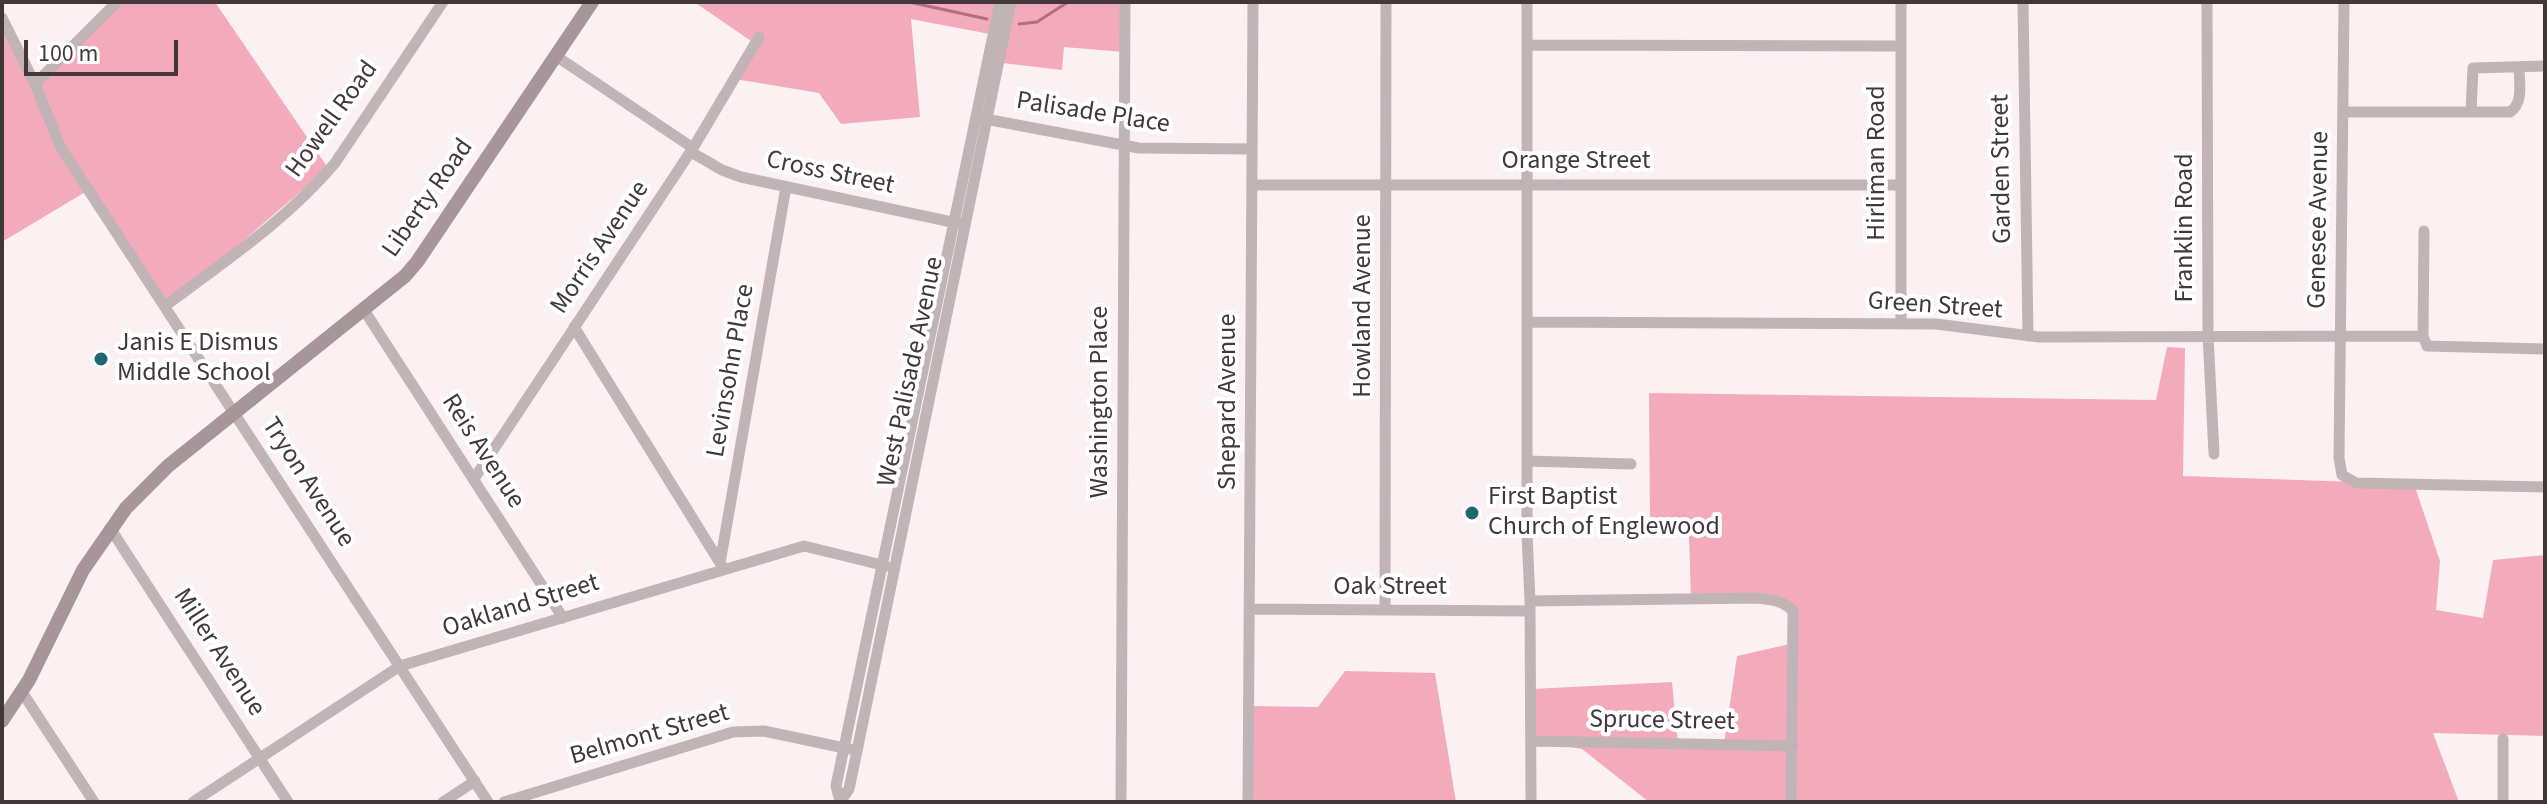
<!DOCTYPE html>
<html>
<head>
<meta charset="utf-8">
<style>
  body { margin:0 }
  #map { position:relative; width:2547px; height:804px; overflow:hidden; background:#fbf1f3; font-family:"Source Sans 3",sans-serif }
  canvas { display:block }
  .frame { position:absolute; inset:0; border:4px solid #42383a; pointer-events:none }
  .scale { position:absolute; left:24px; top:40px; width:154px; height:36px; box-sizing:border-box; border:4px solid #42383a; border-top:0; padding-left:10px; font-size:24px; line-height:28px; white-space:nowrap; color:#42383a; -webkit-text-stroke:6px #fff; paint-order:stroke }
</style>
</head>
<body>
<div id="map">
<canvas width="2547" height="804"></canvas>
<div class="frame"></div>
<div class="scale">100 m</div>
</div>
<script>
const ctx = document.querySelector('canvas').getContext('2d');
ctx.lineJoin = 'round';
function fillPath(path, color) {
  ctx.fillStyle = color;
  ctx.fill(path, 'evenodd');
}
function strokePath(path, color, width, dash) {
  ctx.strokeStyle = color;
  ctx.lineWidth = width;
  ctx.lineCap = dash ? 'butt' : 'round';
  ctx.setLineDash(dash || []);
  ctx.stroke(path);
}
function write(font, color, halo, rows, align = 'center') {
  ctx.font = font + ' "Source Sans 3",sans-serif';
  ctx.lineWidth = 8;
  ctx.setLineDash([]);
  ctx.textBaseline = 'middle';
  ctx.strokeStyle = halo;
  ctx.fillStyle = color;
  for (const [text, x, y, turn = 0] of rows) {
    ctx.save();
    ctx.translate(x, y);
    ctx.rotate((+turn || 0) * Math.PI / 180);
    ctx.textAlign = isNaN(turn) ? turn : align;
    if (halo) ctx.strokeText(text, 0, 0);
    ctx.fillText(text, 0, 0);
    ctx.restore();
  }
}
const green = new Path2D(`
  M125,2H215L328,168L165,308L87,191L2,242V15L35,79Z
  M694,2H1122L1123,52L1064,47L1062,70L994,62L1000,36L911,19L920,117L841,124L819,93L735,79L757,45Z
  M2167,347L2185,348L2183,476L2414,484L2440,561L2436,610L2483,618L2493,560L2545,555V736L2433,733L2459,802H1649L1582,749L1531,741V689L1672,682L1678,744H1724L1737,656L1794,643L1786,604L1691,600L1689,534L1650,531L1649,393L2156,400Z
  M1345,671L1435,673L1456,802H1248L1249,706L1318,707Z`);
const stream = new Path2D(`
  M909,2L987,19
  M1019,24L1037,22L1068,2`);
const street = new Path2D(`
  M1527,2V534L1530,601L1531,802
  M2023,2L2028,336
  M2207,2L2208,335L2214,454
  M2344,2L2339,458L2342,475L2356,483L2545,487
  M2,18L35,84L61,148L488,802
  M1527,45L1900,46
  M556,56L693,148
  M35,84L117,2
  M2343,112H2510C2524,103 2519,82 2519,67
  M2471,112L2473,68L2545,66
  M980,118L1139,148L1252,149
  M691,152L722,170L741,177L961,224
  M1252,185H1901
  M2424,231L2423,336L2427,346L2545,349
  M165,306C225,261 287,220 335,163L443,2
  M364,310L563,618
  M1527,322L1936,324L2039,337L2423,336
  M1901,324V2
  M574,327L722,566
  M1527,461L1631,464
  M474,479L693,148L759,37
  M110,528L288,802
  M720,563L786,187
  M1530,601L1757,598C1772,600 1782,600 1793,611L1791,802
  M1250,609L1530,611
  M1385,610L1386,2
  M22,692L94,802
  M1531,741L1793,746
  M840,801L836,786L1000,2
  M193,802L400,666L804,546L886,566
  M443,802L475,781
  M504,802L733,732L764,731L849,749
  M840,802L849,789L857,751L1011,2
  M1121,802L1125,2
  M1248,802L1253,2
  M2503,802V739`);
const secondary = new Path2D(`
  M2,721L29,680L83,570L126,508L168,466L405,276L417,262L592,2`);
const markers = [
  [101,359,8,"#1d6673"],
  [1472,513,8,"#1d6673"]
];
const streetNames = [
  ["Palisade Place",1093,114,9],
  ["Howell Road",333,120,-54],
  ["Orange Street",1576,162],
  ["Hirliman Road",1878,163,-90],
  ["Garden Street",2003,169,-91],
  ["Cross Street",830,174,12],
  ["Liberty Road",429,199,-55],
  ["Genesee Avenue",2320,220,-89],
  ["Franklin Road",2186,228,-90],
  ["Morris Avenue",601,248,-56],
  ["Howland Avenue",1364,306,-90],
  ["Green Street",1935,307,4],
  ["Levinsohn Place",732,371,-80],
  ["West Palisade Avenue",912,372,-78],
  ["Washington Place",1101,402,-90],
  ["Shepard Avenue",1229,402,-90],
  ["Reis Avenue",482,452,57],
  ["Tryon Avenue",307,483,57],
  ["Oak Street",1390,588],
  ["Oakland Street",521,607,-17],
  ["Miller Avenue",218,653,57],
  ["Spruce Street",1662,722,1],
  ["Belmont Street",650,736,-16]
];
const poiNames = [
  ["Janis E Dismus",117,344],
  ["Middle School",117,374],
  ["First Baptist",1488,498],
  ["Church of Englewood",1488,528]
];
fillPath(green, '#f3abbc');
strokePath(stream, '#b16f80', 3);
strokePath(street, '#c0b4b6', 11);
strokePath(secondary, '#a69599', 14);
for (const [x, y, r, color] of markers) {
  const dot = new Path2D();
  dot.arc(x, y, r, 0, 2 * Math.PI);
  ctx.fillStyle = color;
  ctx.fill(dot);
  strokePath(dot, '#fff', 3);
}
write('26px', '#42383a', '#fff', streetNames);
write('26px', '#42383a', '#fff', poiNames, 'left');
</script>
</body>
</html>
